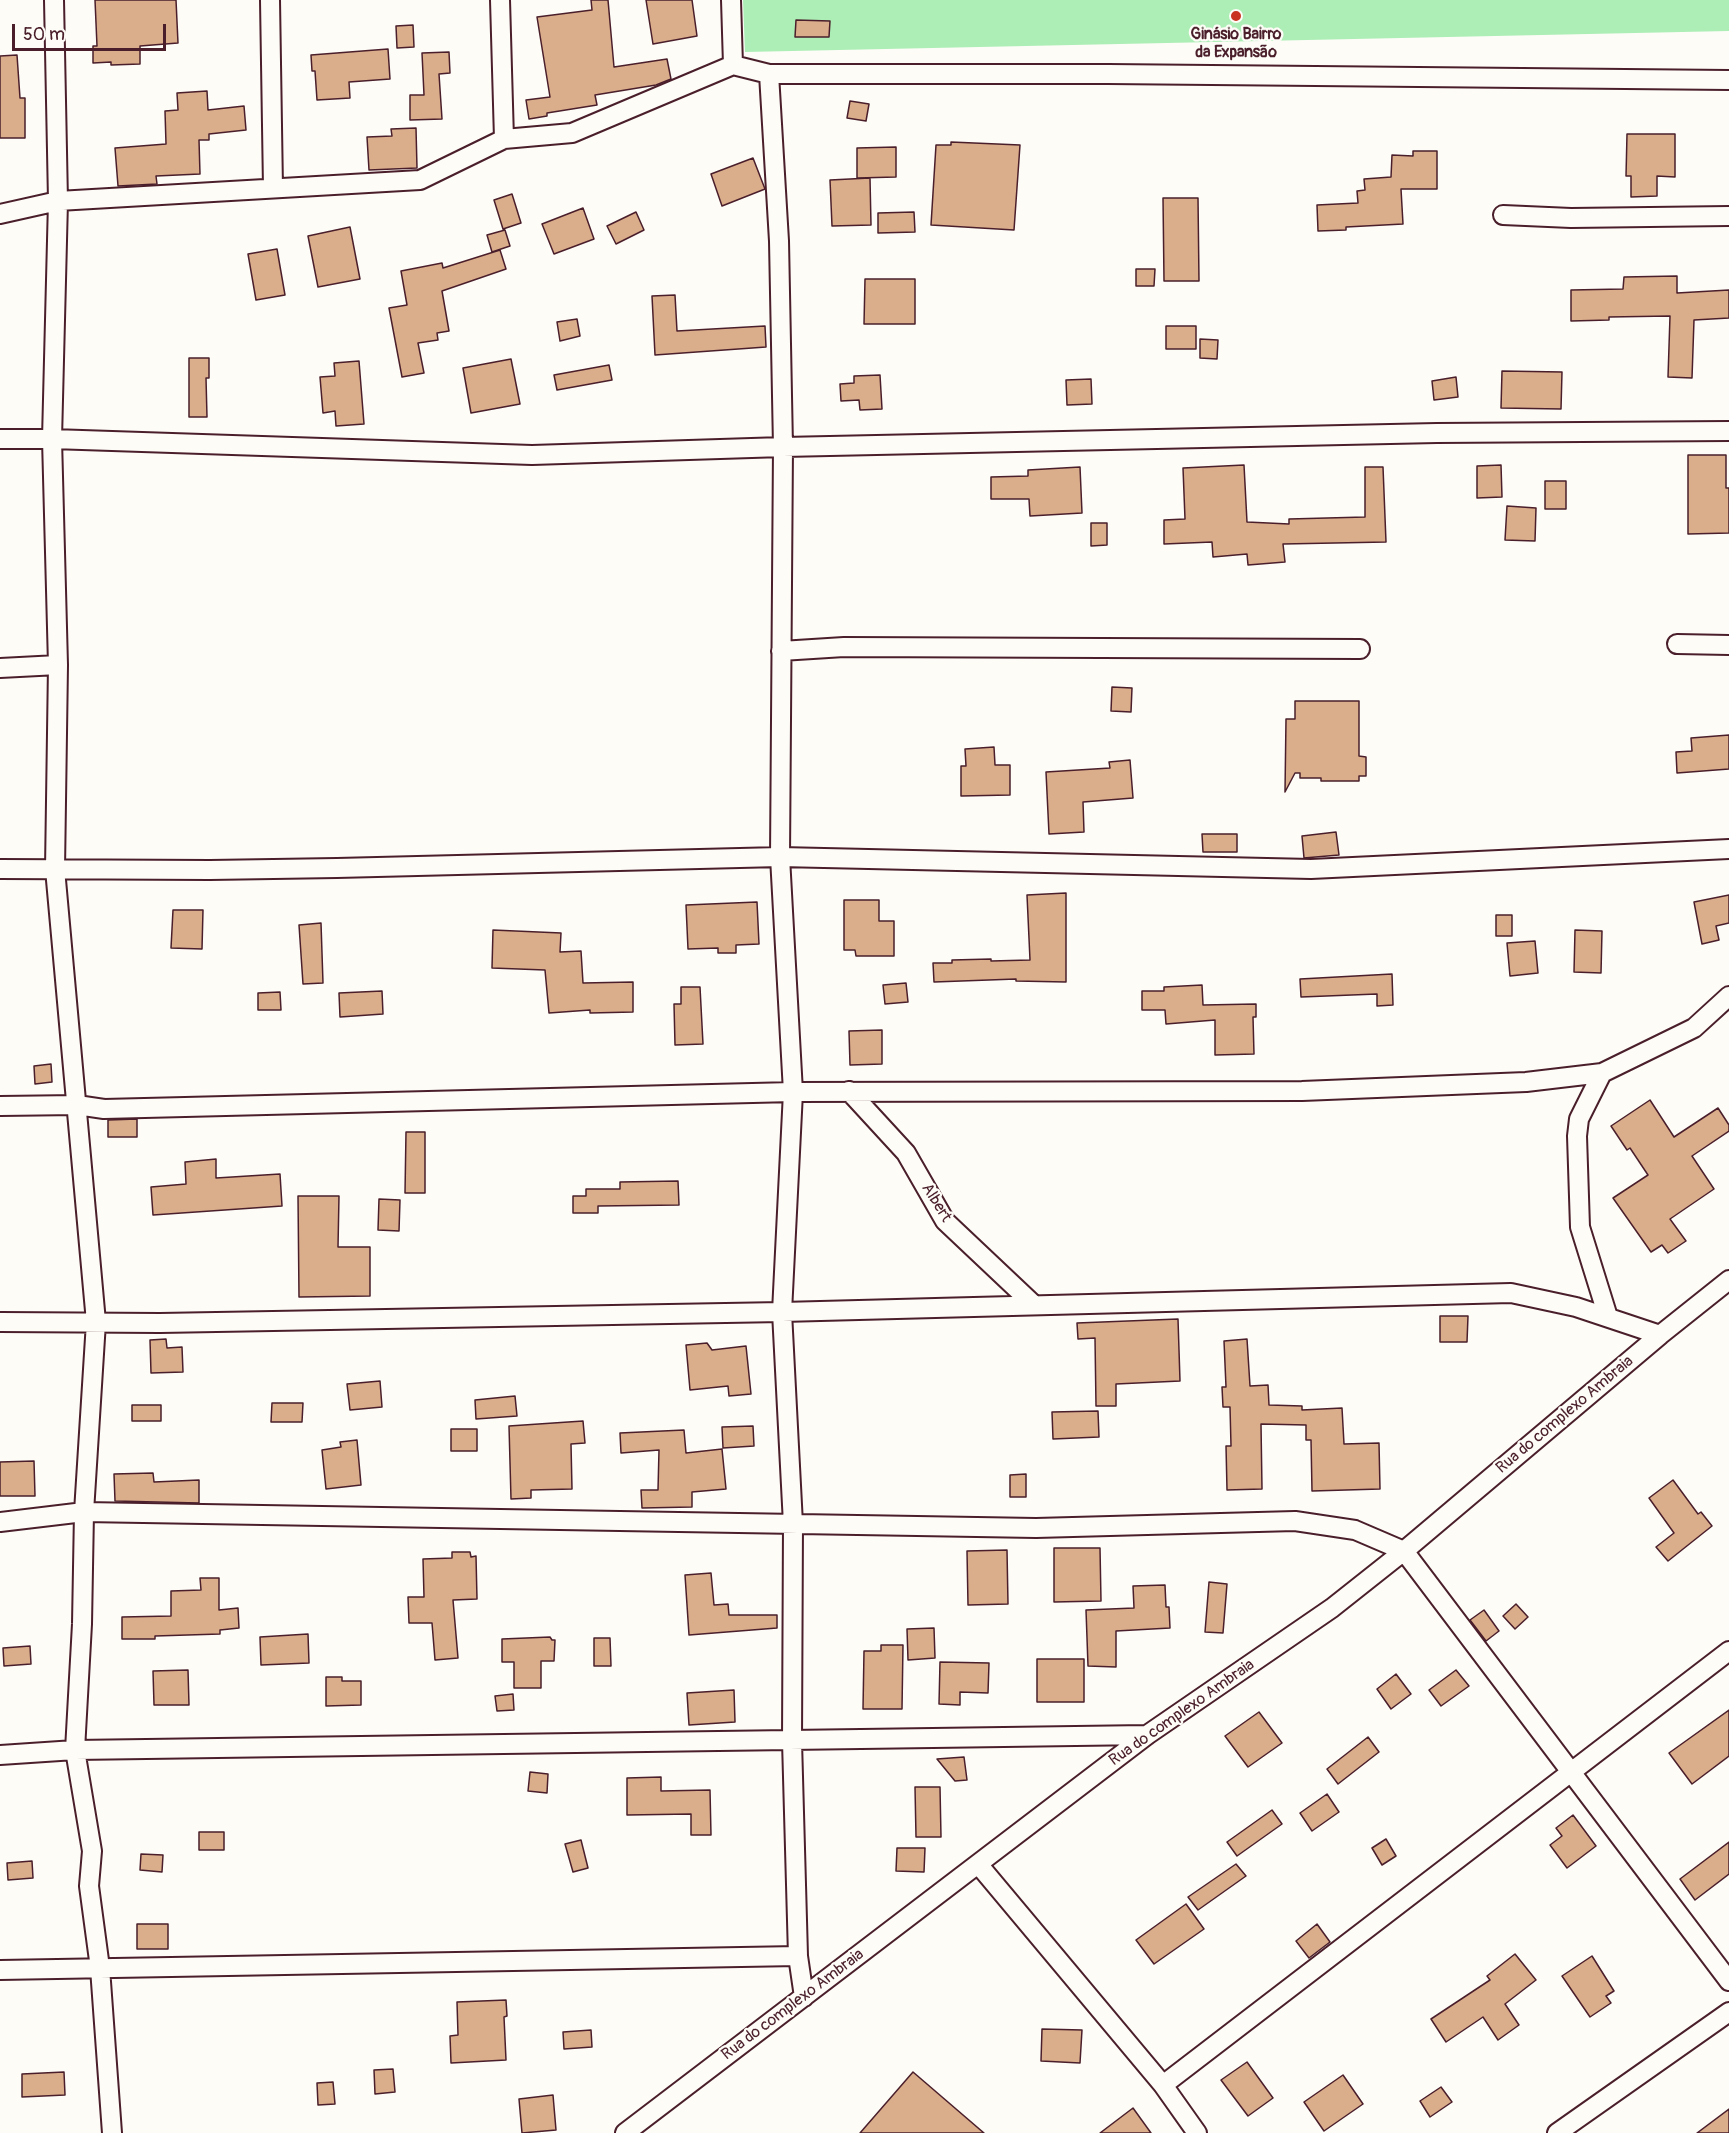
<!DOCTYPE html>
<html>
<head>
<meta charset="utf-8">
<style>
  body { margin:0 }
  #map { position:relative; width:1729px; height:2133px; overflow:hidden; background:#fdfcf7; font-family:Pangolin,sans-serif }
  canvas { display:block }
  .scale { position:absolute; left:12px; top:24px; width:154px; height:27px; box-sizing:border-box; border:3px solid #4a1f2b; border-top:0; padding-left:8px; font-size:18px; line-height:21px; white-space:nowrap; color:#4a1f2b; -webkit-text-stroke:4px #fdfcf7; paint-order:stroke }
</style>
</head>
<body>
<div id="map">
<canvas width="1729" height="2133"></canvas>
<div class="scale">50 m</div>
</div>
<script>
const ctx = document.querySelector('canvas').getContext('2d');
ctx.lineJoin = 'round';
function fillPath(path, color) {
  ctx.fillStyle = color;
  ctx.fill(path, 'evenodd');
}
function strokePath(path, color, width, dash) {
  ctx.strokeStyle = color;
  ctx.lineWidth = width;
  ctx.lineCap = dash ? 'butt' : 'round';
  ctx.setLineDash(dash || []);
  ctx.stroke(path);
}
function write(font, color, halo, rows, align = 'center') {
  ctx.font = font + ' Pangolin,sans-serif';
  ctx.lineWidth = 4.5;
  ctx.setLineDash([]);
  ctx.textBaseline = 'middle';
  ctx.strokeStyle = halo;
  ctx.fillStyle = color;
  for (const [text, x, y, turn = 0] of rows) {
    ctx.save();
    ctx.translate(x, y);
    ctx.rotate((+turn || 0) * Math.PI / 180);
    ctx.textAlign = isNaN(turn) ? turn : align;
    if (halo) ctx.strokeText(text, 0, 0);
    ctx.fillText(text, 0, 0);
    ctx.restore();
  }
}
const green = new Path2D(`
  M743,0H1729V31L745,52Z`);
const building = new Path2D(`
  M95,0H176L178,43L140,46V64L111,65V62L93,63V46H97Z
  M591,0H608L614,67L667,59L671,79L656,85L595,95L597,105L547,113V116L529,119L526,100L550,97L537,17L592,10Z
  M646,0H692L697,36L653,44Z
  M796,20L830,21L829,37H795Z
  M413,25L414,47L397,48L396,26Z
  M388,49L390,79L349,82L350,98L317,100L315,71H312L311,55Z
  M449,52L450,73L439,74L442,119L410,120V95H424L422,53Z
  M17,55L20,98H25V138H0V56Z
  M207,91L208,110L244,106L246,130L209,134V140H199L200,174L156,176L157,184L118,186L115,148L166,144L165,111L178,110L177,93Z
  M850,101L869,104L866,121L847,118Z
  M416,128L417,168L369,170L367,137L392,136L391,129Z
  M1627,134H1675V177L1657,176V196L1631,197V176H1626Z
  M951,142L1020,145L1014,230L931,225L936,145H951Z
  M896,147V177L857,178V148Z
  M1413,151H1437V189H1401L1403,224L1346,227V230L1318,231L1317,205L1358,203L1357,191L1365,190L1364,179L1391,177L1392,155L1413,156Z
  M753,158L765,189L722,206L711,174Z
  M870,178L871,225L832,226L830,180Z
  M512,194L521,223L503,229L494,200Z
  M1163,198H1198L1199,281H1164Z
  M583,208L594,239L554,254L542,224Z
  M636,212L644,230L616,244L607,226Z
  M914,212L915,232L878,233V213Z
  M350,227L360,279L318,287L308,236Z
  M505,230L510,246L492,252L487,235Z
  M277,249L285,295L256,300L248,254Z
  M500,250L506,269L442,291L449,331L437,333L438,340L418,343L424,373L402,377L389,308L407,305L401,271L442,263L443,268Z
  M1136,269H1155L1154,286H1136Z
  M1677,276V293L1729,290V318L1694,320L1692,378L1668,377L1670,316L1609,317V320L1571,321V290L1623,289L1624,277Z
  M865,279H915V324H864Z
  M675,295L677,331L765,326L766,347L655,355L652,296Z
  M577,319L580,336L560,341L557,322Z
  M1166,326H1196V349H1166Z
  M1200,339L1218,340L1217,359L1200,358Z
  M189,358H209V378H206L207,417H189Z
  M511,359L520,404L471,413L463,368Z
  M359,361L364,424L336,426L335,411L323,413L320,377L335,376L334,363Z
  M609,365L612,380L557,390L554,375Z
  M1502,371L1562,372L1561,409L1501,408Z
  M880,375L882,409L860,410L859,400L841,401L840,384L854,383V376Z
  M1456,377L1458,397L1434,400L1432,381Z
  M1091,379L1092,404L1067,405L1066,380Z
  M1688,455H1726V488H1729V533L1688,534Z
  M1244,465L1247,522L1289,524V519L1365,517V467H1383L1386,542L1283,544L1285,562L1248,565L1247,554L1213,557L1212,542L1164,544V520L1185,519L1183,468Z
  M1501,465L1502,497L1477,498V466Z
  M1080,467L1082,513L1030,516L1029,499H991V477L1028,476V470Z
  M1545,481H1566V509H1545Z
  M1507,506L1536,508L1535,541L1505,540Z
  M1091,523H1107V545L1091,546Z
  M1112,687L1132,688L1131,712L1111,711Z
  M1295,701H1359V756L1366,757V776H1359V781H1321V778H1300V773H1295L1285,792L1286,719H1295Z
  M1729,735V769L1677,773L1676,752L1692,751L1691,738Z
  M994,747L995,765H1010V795L961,796V766H966L965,749Z
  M1130,760L1133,798L1083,802L1084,832L1049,834L1046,772L1110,768L1109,762Z
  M1336,832L1339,855L1304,858L1302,836Z
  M1202,834H1237V852H1203Z
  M1066,893V982L1016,981V979L934,982L933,963H952V960L991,959V961L1030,960L1027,895Z
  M1729,895V923L1716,926L1719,940L1702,944L1694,902Z
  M844,900H879V921H894V956H856L855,950H844Z
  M757,902L759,944L736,945V953H718V948L688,949L686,905Z
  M173,910H203L202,949L171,948Z
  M1496,915H1512V936H1496Z
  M321,923L323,983L303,984L299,925Z
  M493,930L561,933L560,952L581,951L583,983L633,982V1012L590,1013V1010L549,1013L545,970L492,968Z
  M1575,930L1602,931L1601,973L1574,972Z
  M1535,941L1538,973L1510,976L1507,943Z
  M1392,974L1393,1005L1377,1006V994L1301,997L1300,979Z
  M906,983L908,1002L885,1004L883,985Z
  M1202,985L1203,1005L1256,1004V1017H1253L1254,1054L1215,1055V1020L1166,1024L1165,1010H1142V991H1164V987Z
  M681,987H700L703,1044L675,1045L674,1004H681Z
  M382,991L383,1014L340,1017L339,993Z
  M280,992L281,1010H258V993Z
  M882,1030V1064L850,1065L849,1031Z
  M51,1064L52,1082L35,1084L34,1066Z
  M1650,1100L1674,1137L1718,1108L1729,1125V1131L1692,1156L1714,1189L1670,1219L1686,1241L1668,1253L1662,1245L1651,1252L1613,1198L1648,1175L1630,1148L1627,1150L1611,1126Z
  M137,1119V1137H108V1120Z
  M406,1132H425V1193H405Z
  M216,1159V1178L280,1174L282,1206L153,1215L151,1187L186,1184L185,1162Z
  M678,1181L679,1205L598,1206V1213H573V1196H586V1189H620V1182Z
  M298,1196H339L338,1247H370V1296L299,1297Z
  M379,1199L400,1200L399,1231L378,1230Z
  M1440,1316H1468L1467,1342H1440Z
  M1178,1319L1180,1381L1116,1384V1406H1096L1095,1338L1078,1339L1077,1323Z
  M166,1339L167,1348L182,1347L183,1372L151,1373L150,1340Z
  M1247,1339L1250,1386L1268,1385L1269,1405L1302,1406V1410L1342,1408L1344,1444L1379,1443L1380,1489L1312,1491L1311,1440H1306V1425L1261,1424L1262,1489L1227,1490L1226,1446H1231L1230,1407H1223L1222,1387H1226L1224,1341Z
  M707,1343L712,1350L746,1346L751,1394L729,1396L728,1386L690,1390L686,1345Z
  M380,1381L382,1407L350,1410L347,1384Z
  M515,1396L517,1416L476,1419L475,1400Z
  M272,1403H303L302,1422H271Z
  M132,1405H161V1421H132Z
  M1098,1411L1099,1437L1053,1439L1052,1412Z
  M583,1421L585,1443L571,1444L572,1489L531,1490V1498L511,1499L509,1426Z
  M753,1426L754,1446L723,1448L722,1427Z
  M451,1429H477V1451H451Z
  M684,1430L686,1453L722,1449L726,1489L692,1492V1507L642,1508L641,1490H658L659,1450L621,1453L620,1433Z
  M357,1440L361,1485L326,1489L322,1450L341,1447L340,1442Z
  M34,1461L35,1496H0V1462Z
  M153,1473L154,1482L199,1480V1503L115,1501L114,1474Z
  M1026,1474V1497H1010V1475Z
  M1673,1480L1698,1514L1701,1512L1712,1526L1668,1561L1656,1547L1674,1533L1649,1498Z
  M1054,1548H1100L1101,1601L1054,1602Z
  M1007,1550L1008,1604L968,1605L967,1551Z
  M452,1552H470L471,1557L476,1556L477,1599L453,1600L458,1658L435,1660L432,1623H409L408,1597H424L423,1559L452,1558Z
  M711,1573L714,1605L728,1604L729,1615H777V1628L689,1635L685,1575Z
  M200,1578H219V1610L238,1608L239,1628L220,1630V1634L155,1636V1639H122V1617L171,1616V1591L201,1590Z
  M1209,1582L1227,1584L1223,1633L1205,1632Z
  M1165,1585L1166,1607H1169L1170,1628L1116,1631V1667L1088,1666L1086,1610L1134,1608L1133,1586Z
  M1516,1604L1528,1617L1515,1629L1503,1616Z
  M1484,1610L1499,1631L1486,1641L1470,1620Z
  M934,1628L935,1658L908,1660L907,1629Z
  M308,1634L309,1663L261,1665L260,1637Z
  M550,1637L552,1640H555L554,1661H541V1688H514V1662H502V1639Z
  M594,1638H610L611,1666H594Z
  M881,1645H903L902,1709H863L864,1651H881Z
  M30,1646L31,1664L4,1666L3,1648Z
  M1037,1659H1084V1702H1037Z
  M940,1662L989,1663L988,1693L960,1692V1705L939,1704Z
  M188,1670L189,1705H154L153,1671Z
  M1456,1670L1469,1686L1441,1706L1429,1690Z
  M1396,1674L1411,1694L1391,1709L1377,1689Z
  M326,1677H342V1681H361V1705L326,1706Z
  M734,1690L735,1722L689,1725L687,1693Z
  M513,1694L514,1710L497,1711L495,1696Z
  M1729,1710V1756L1692,1784L1669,1753Z
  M1259,1712L1282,1743L1248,1767L1225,1736Z
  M1368,1737L1379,1752L1338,1784L1327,1769Z
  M964,1757L967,1780L955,1781L937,1759Z
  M530,1772L548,1774L547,1793L528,1791Z
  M661,1777V1791L710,1790L711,1835H691V1814L627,1815V1778Z
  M915,1787H940L941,1837H916Z
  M1327,1794L1339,1812L1312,1831L1300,1813Z
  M1272,1810L1282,1824L1237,1856L1227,1842Z
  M1573,1815L1596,1846L1567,1868L1550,1845L1562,1836L1556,1828Z
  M199,1832H224V1850H199Z
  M1386,1839L1396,1856L1382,1865L1372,1848Z
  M581,1840L588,1868L573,1872L565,1844Z
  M1729,1842V1874L1695,1900L1680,1879Z
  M897,1848H925L924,1872L896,1871Z
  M141,1854L163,1855L162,1872L140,1870Z
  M32,1861L33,1878L8,1880L7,1863Z
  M1236,1864L1246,1876L1198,1910L1188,1897Z
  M1186,1904L1204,1929L1154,1964L1136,1940Z
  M137,1924H168V1949H137Z
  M1317,1924L1330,1942L1309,1958L1296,1941Z
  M1515,1954L1536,1980L1505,2004L1519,2025L1498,2040L1483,2017L1446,2042L1431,2019L1490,1980L1487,1976Z
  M1592,1956L1614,1991L1606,1996L1611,2003L1590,2017L1562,1976Z
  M506,2000L507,2016L504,2017L506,2060L451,2063L450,2036L458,2035L457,2002Z
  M1042,2029L1082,2030L1080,2063L1041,2061Z
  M591,2030L592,2047L564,2049L563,2032Z
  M1247,2062L1273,2098L1248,2116L1221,2080Z
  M393,2069L395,2092L375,2094L374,2070Z
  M64,2072L65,2095L22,2097V2074Z
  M913,2072L984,2133H860Z
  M1343,2075L1363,2104L1324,2131L1304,2102Z
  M333,2082L335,2104L318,2105L317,2083Z
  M1441,2087L1452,2102L1430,2117L1420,2101Z
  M553,2095L556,2130L522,2133L519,2099Z
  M1133,2108L1151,2133H1100Z
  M1729,2109V2133H1697Z`);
const street = new Path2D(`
  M54,0L58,201L52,439L58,665L55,869L96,1322L84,1512L82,1624L75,1750L92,1851L89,1886L100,1968L112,2133
  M270,0L273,188
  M500,0L504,139
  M731,0L733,65
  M769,74L779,241L783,447L780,857L793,1092L782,1312L793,1524L792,1741L798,1956L804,1997
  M0,214L58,201L420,180L504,139L572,133L733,65L769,74H1108L1729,80
  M1503,215L1571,218L1729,216
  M0,439H52L532,455L783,447L1437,433L1729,431
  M1677,644L1729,645
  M781,651L844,647L1360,649
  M0,668L58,665
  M0,869L210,870L337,868L780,857L1311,869L1729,849
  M1602,1073L1579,1119L1577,1136L1580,1227L1608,1317
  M849,1091L906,1153L945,1221L1034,1305
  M0,1106L77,1105L104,1109L793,1092L1302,1091L1526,1082L1602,1073L1694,1028L1729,996
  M0,1322L160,1323L782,1312L1511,1293L1576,1307L1660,1335
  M0,1522L84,1512L1036,1528L1295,1521L1355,1530L1404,1551L1729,1981
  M0,1755L75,1750L1147,1735
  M978,1864L1163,2085L1197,2133
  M0,1970L798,1956
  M1163,2085L1729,1651
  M625,2133L1147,1735L1332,1608L1404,1551L1660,1335L1729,1280
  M1557,2133L1729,2012`);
const markers = [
  [1236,16,6,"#c8321e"]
];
const poiNames = [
  ["Ginásio Bairro",1236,35],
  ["da Expansão",1236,53]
];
const streetNames = [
  ["Albert",936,1203,58],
  ["Rua do complexo Ambraia",1565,1415,-40],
  ["Rua do complexo Ambraia",1182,1713,-35],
  ["Rua do complexo Ambraia",793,2005,-37]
];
fillPath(green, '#adeeb6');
fillPath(building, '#daad8b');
strokePath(building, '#4a1f2b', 1.5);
strokePath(street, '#4a1f2b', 22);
strokePath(street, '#fdfcf7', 18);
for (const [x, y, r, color] of markers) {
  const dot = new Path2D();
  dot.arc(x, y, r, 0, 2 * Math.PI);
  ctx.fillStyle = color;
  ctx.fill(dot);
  strokePath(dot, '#fdfcf7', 2);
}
write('bold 16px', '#4a1f2b', '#fdfcf7', poiNames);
write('16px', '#4a1f2b', '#fdfcf7', streetNames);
</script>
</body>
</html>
